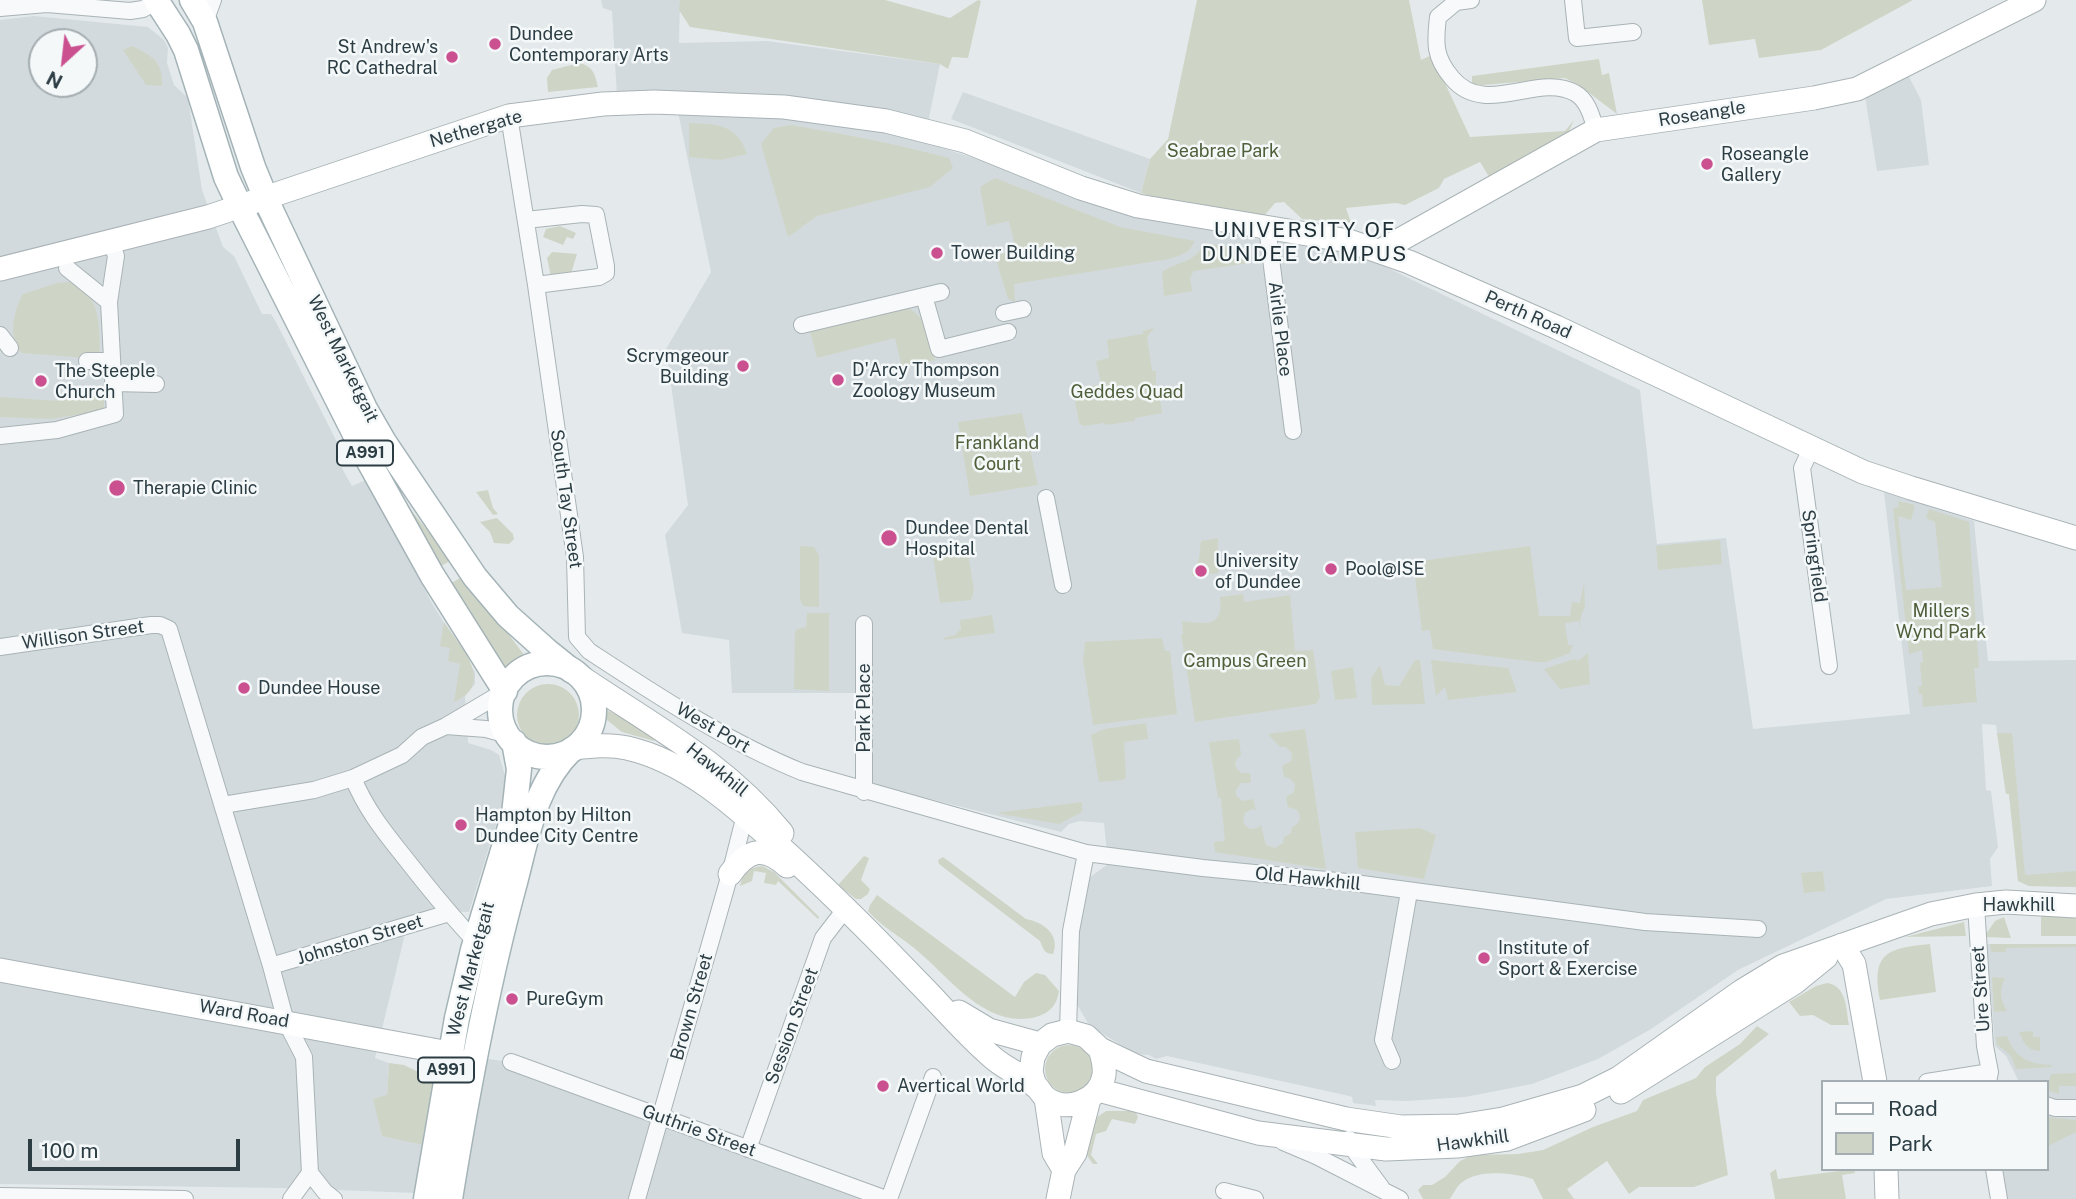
<!DOCTYPE html>
<html>
<head>
<meta charset="utf-8">
<style>
  body { margin:0 }
  #map { position:relative; width:2076px; height:1199px; overflow:hidden; background:#e4eaec; font-family:"Public Sans",sans-serif }
  canvas { display:block }
  .legend { position:absolute; left:1821px; top:1080px; width:228px; height:91px; box-sizing:border-box; background:#f4f8f9; border:2px solid #a4adb1; margin:0; padding:9px 12px; list-style:none; font-size:21px; color:#2c3d44 }
  .legend li { display:flex; align-items:center; gap:14px; height:35px }
  .legend b { width:35px; border:2px solid #a4adb1 }
  .north { position:absolute; left:28px; top:28px; width:70px; height:70px; box-sizing:border-box; background:#f4f8f9; border:2px solid #a4adb1; border-radius:50%; rotate:207deg; font-size:19px; font-weight:700; line-height:28px; text-align:center; color:#2c3d44 }
  .north::after { content:''; display:block; margin:auto; width:24px; height:32px; background:#ca5090; clip-path:polygon(50% 0,100% 100%,50% 72%,0 100%) }
  .scale { position:absolute; left:28px; top:1139px; width:212px; height:32px; box-sizing:border-box; border:4px solid #2c3d44; border-top:0; padding-left:9px; font-size:21px; line-height:24px; white-space:nowrap; color:#2c3d44; -webkit-text-stroke:5px #f4f8f9; paint-order:stroke }
</style>
</head>
<body>
<div id="map">
<canvas width="2076" height="1199"></canvas>
<ul class="legend">
<li><b style="height:9px;background:#fff"></b>Road</li>
<li><b style="height:19px;background:#cfd5c6"></b>Park</li>
</ul>
<div class="north">N</div>
<div class="scale">100 m</div>
</div>
<script>
const ctx = document.querySelector('canvas').getContext('2d');
ctx.lineJoin = 'round';
function fillPath(path, color) {
  ctx.fillStyle = color;
  ctx.fill(path, 'evenodd');
}
function strokePath(path, color, width, dash) {
  ctx.strokeStyle = color;
  ctx.lineWidth = width;
  ctx.lineCap = dash ? 'butt' : 'round';
  ctx.setLineDash(dash || []);
  ctx.stroke(path);
}
function write(font, color, halo, rows, align = 'center') {
  ctx.font = font + ' "Public Sans",sans-serif';
  ctx.lineWidth = 5;
  ctx.setLineDash([]);
  ctx.textBaseline = 'middle';
  ctx.strokeStyle = halo;
  ctx.fillStyle = color;
  for (const [text, x, y, turn = 0] of rows) {
    ctx.save();
    ctx.translate(x, y);
    ctx.rotate((+turn || 0) * Math.PI / 180);
    ctx.textAlign = isNaN(turn) ? turn : align;
    if (halo) ctx.strokeText(text, 0, 0);
    ctx.fillText(text, 0, 0);
    ctx.restore();
  }
}
const built = new Path2D(`
  M601,0H680L679,43L767,41L940,64L924,142L1117,205L1249,238L1361,255L1640,390L1657,544L1726,538L1753,729L1910,714L1884,492L1974,521L1988,661L2076,660V887L2029,886L2018,881L2009,794H2006L1996,725L1982,724L1986,790L1991,791L1998,847L1990,859L1992,886L1886,899L1738,970L1651,1029L1598,1059L1532,1084L1465,1097L1407,1101L1375,1100L1376,1106L1353,1103L1352,1097L1345,1095L1244,1073L1167,1056L1156,1059L1149,1055L1135,1054L1089,1025L1075,1001L1081,884L1108,864L1104,823L1080,821L1069,824L1061,832L871,784L870,693H732L729,640L682,633L665,535L688,505L666,349L711,272L677,107L691,102V91L688,99L617,97L612,11L603,8Z
  M34,16L148,27L164,40L168,48L167,63L174,85L188,98L202,190L223,247L234,256L262,314H271L276,322L342,452L343,458L339,463L352,486L366,480L433,605L475,672V684L465,696L468,743L491,750L499,755L508,786L469,912L431,911L404,919V938L375,1058L389,1063L387,1096L374,1099L382,1135L423,1145L416,1193L283,1188L0,1184V20ZM42,42H84V84H42Z
  M1907,73L1921,100L1929,165L1877,171L1865,96Z
  M963,92L1150,159L1141,193L951,119Z
  M1987,944H2028L2029,947H2076V1199H2005L2000,1169H2046V1082H2019L2006,1056L1995,1046Z
  M473,1057L511,1062L886,1199H450Z`);
const green = new Path2D(`
  M680,0H885L950,18L978,0L981,1L968,58L952,57L948,69L940,64L690,27L679,10Z
  M1197,0H1409L1421,60L1432,55L1470,137L1565,131L1574,120L1567,135L1491,180L1480,162L1444,179L1439,188L1405,205L1396,203L1346,208L1351,223L1302,219L1284,202L1275,203L1264,216L1160,199L1141,193L1150,159L1168,139Z
  M1702,0H1913L1821,50L1759,58L1755,39L1709,45Z
  M132,46C151,55 164,62 162,86L146,85L123,50Z
  M1599,59L1602,75L1609,73L1617,114L1580,86L1565,78L1472,86V76Z
  M579,63C593,66 595,74 598,87L548,92L547,78L552,70Z
  M689,123C717,124 737,124 747,154L720,160L689,157Z
  M791,125C844,134 897,144 949,158L953,168L930,187L817,216L788,237L761,144L774,128Z
  M995,178L1120,227L1195,241C1189,253 1182,255 1169,259L1014,284L1015,302L1008,299L995,256L1016,250L1009,221L987,226L980,187Z
  M560,226L576,233L573,239L567,237L563,245L543,237L546,229Z
  M1205,243C1221,246 1244,245 1249,263L1194,271L1190,277L1192,291L1164,296L1162,272C1179,260 1192,265 1205,243Z
  M552,252L577,254L570,277H551L547,258Z
  M68,282C103,292 99,329 100,359L22,353C7,341 14,309 23,294L57,283Z
  M901,305C927,314 929,335 935,360L902,368L895,338L817,358L809,327Z
  M1154,328L1147,337L1152,371H1156V392H1159L1162,413L1135,418V421L1105,425L1104,423L1083,426L1079,423L1073,389L1101,384L1096,361L1109,358L1107,340L1143,334V331Z
  M67,393L81,394L82,398L83,394H104V410L52,419L0,417V397L59,401L60,395L66,396Z
  M1022,413L1038,485L970,496L958,422Z
  M488,490L493,508L498,514L493,515L476,492Z
  M1898,501L1915,505L1911,520L1898,516L1906,590L1942,587L1935,522L1926,518L1929,509L1969,522L1979,668H1974L1977,702L1923,707L1922,694H1919L1918,687L1922,686L1920,663L1923,662L1922,650L1909,654L1893,508L1899,507Z
  M406,504L452,560L437,568Z
  M497,518L513,534L514,539L509,544L494,543L490,532L480,522Z
  M1218,538V573L1191,576L1199,559L1201,541Z
  M1720,540L1722,564L1658,570L1656,546Z
  M800,546L814,547L819,555V607L803,606L800,599Z
  M967,546L974,591L971,600L940,603L932,549Z
  M1530,546L1539,616H1570L1572,602L1580,603L1584,583L1585,606L1580,619L1581,632L1579,621L1565,623L1568,645H1573L1570,653L1546,662H1536L1433,649L1430,630L1422,631L1413,562Z
  M465,575L527,659L508,672L448,585Z
  M1243,594L1244,602L1290,595L1295,651L1313,650L1320,697L1316,704L1195,722L1181,634H1183L1182,621C1205,624 1224,628 1220,597Z
  M807,613H829V691L794,689L795,632L797,629L806,627Z
  M992,615L995,633L943,640L944,638L955,635L961,629L960,620Z
  M444,622C460,647 497,683 454,702L460,664L448,661L450,648L440,646Z
  M1162,638L1165,651H1170L1177,714L1093,725L1083,660L1085,642Z
  M1588,653L1590,684L1560,689L1544,669L1574,659L1578,661Z
  M1415,660H1420L1425,704L1372,705L1371,678L1380,665L1385,685L1399,686Z
  M1431,660L1508,668L1517,692L1448,700L1445,687L1436,696Z
  M1353,667L1357,698L1335,700L1331,671Z
  M517 715a31 31 0 1 1 62 0a31 31 0 1 1-62 0Z
  M607,710L657,735L654,741L622,732L607,720Z
  M1146,723L1148,739L1124,742L1126,777L1123,780L1099,782L1091,735L1104,729Z
  M1305,729L1326,869L1215,852L1214,842L1225,841L1221,798H1218L1209,742L1239,739L1241,755L1237,758L1235,766L1241,773H1250L1251,783H1241L1236,790V795L1242,801L1253,799L1256,810L1252,809L1245,813L1243,822C1247,829 1254,832 1261,825L1266,845L1275,848L1283,843L1284,837L1291,833L1292,827C1300,824 1302,817 1297,810L1288,807L1286,797L1294,792L1295,784L1289,778L1284,777L1282,766L1291,761L1292,753L1286,747H1280L1268,734Z
  M1997,733H2012L2025,875L2076,871V887L2029,886L2018,881L2009,794H2006Z
  M1082,802V812L1059,824L996,813Z
  M1420,828L1436,835L1424,879L1358,868L1355,832Z
  M864,856L869,858L861,880L870,889L868,894L861,899H856L838,885Z
  M943,857L1026,919C1043,922 1061,935 1053,954C1044,954 1043,948 1040,941L939,864L938,860Z
  M762,866L774,872L819,917L818,919L778,881L776,885L764,883L766,873L754,871L752,881L740,886C742,873 750,867 762,866Z
  M1823,871L1825,891L1804,893L1801,873Z
  M877,895L1015,997L1024,982L1036,973L1045,975L1059,991C1057,1005 1050,1013 1036,1017C985,1030 949,976 914,948C899,936 881,926 868,911L870,905Z
  M2041,915H2076V936H2041Z
  M2004,917L2011,938L1984,937L1995,921Z
  M1964,922L1966,936L1905,937Z
  M1930,944L1936,992L1880,1000C1871,953 1887,948 1930,944Z
  M1990,944H2076V947L2006,948V952H1991Z
  M1992,977L2005,978C1999,991 2000,999 2007,1011L1994,1012Z
  M1827,983C1847,986 1846,1009 1849,1025H1831L1813,1015L1800,1016L1789,1002L1816,986Z
  M1757,1026L1769,1034L1716,1077V1092L1728,1175L1694,1187H1639L1629,1194L1607,1161L1567,1189L1574,1199H1543L1533,1179C1513,1173 1477,1168 1460,1184C1456,1188 1453,1194 1450,1199H1423L1418,1190L1423,1185H1432L1445,1177L1460,1161L1472,1155L1518,1154L1543,1150L1593,1127L1637,1111L1643,1100L1696,1078L1705,1067L1740,1044Z
  M2033,1031V1037H2040V1051C2026,1050 2024,1043 2019,1032Z
  M2007,1036C2015,1058 2029,1064 2051,1065L2052,1067L2016,1069L2011,1056L1997,1044L1996,1037Z
  M1045 1069a24 24 0 1 1 48 0a24 24 0 1 1-48 0Z
  M389,1063L404,1065L433,1079L434,1084L423,1145L382,1136L373,1099L387,1095Z
  M2076,1073V1086H2059V1094L2046,1090L2051,1074Z
  M1106,1111H1135L1138,1117L1135,1124L1112,1119L1106,1131L1096,1134L1091,1155L1098,1164H1093L1086,1154L1097,1117Z
  M2046,1117L2076,1120V1132L2046,1147Z
  M1776,1169L1778,1179L1854,1169L1855,1173L1842,1175L1846,1199H1775L1770,1173Z`);
const street = new Path2D(`
  M1471,0L1456,2L1438,17C1435,43 1434,57 1452,78C1485,118 1538,72 1575,93C1588,100 1592,118 1596,130
  M1573,0L1577,38L1633,32
  M0,8L47,4L130,11L143,9L159,0
  M205,22L213,0
  M509,116L536,285L575,557L577,637L589,651C658,696 726,741 802,772L1086,853L1203,868L1347,882L1645,922L1758,929
  M526,220L582,214L596,215L606,266V273L599,277L536,285
  M1267,227L1293,431
  M113,247L116,256L109,302L115,414
  M67,268L109,302
  M924,296L939,349L1008,332
  M1004,313L1023,309
  M802,325L941,292
  M0,335L10,348
  M87,361H112
  M113,383L156,384
  M0,436L57,430L115,414
  M1811,449L1802,468L1829,666
  M1046,498L1063,585
  M864,624V792
  M0,647L151,625H160L169,629L271,966L286,1022L304,1057L310,1173L325,1192L334,1199
  M446,726L486,729L508,735
  M353,778C367,812 387,835 409,863C431,891 452,917 476,942
  M223,805L314,790L353,778L402,755L422,737L446,726L505,691
  M1976,905L1985,1046L1990,1072L1988,1082
  M271,966L449,913
  M1068,1031L1071,931L1086,853
  M1392,1061L1383,1040L1409,892
  M511,1062L886,1199
  M1927,1082L1990,1072
  M2046,1105L2055,1108H2076
  M1349,1139L1350,1145L1381,1187
  M1283,1142L1316,1156L1400,1199
  M748,1149L823,938L846,908
  M1994,1169L1999,1199
  M1224,1191L1255,1199
  M0,1196L185,1199
  M291,1199L310,1173
  M637,1199L730,874L745,815
  M889,1199L933,1077`);
const secondary = new Path2D(`
  M1380,251L1596,130L1814,98L1857,89L2034,0
  M0,269L208,217L509,116L603,104L654,102L784,107L886,121L965,141L1081,188L1138,206L1349,241L1409,262L1556,327L1863,472L1911,488L2076,538
  M578,675C653,726 724,762 782,833
  M574,748C592,746 610,744 627,748C685,761 734,805 777,844C826,888 872,934 917,981C942,1006 965,1034 992,1057C1005,1069 1023,1075 1036,1086C1040,1090 1042,1095 1046,1098C1067,1114 1100,1100 1104,1075C1105,1066 1103,1058 1100,1049
  M730,874C748,849 764,845 787,866
  M1842,945L1854,964L1875,1082
  M0,970L449,1053L464,1066
  M959,1012L989,1030L1040,1044
  M1035,1086L1031,1072L1033,1057L1040,1044L1052,1035L1068,1031L1086,1036L1100,1049L1146,1071L1346,1119L1401,1127L1459,1126L1503,1119L1583,1096L1619,1078L1742,991L1783,966L1931,914L1976,905L2006,902L2076,906
  M1098,1090L1258,1133L1386,1149L1457,1146L1507,1139L1584,1110
  M1621,1092L1794,983L1826,957
  M1046,1098L1054,1153L1064,1170
  M1886,1169L1887,1199
  M1058,1199L1064,1170L1075,1153L1089,1099`);
const primary = new Path2D(`
  M156,0L178,34L186,50L226,177L244,215L367,458L432,575L505,691
  M192,0L205,22L253,167L269,206L365,409L384,442L475,577L508,616L546,650L572,671
  M500 710a47 47 0 1 1 94 0a47 47 0 1 1-94 0Z
  M426,1199L457,1018L473,950L514,814L519,769L514,742
  M450,1199C467,1093 486,989 514,886C527,838 534,786 571,750`);
const markers = [
  [495,44,7,"#ca5090"],
  [452,57,7,"#ca5090"],
  [1707,164,7,"#ca5090"],
  [937,253,7,"#ca5090"],
  [743,366,7,"#ca5090"],
  [838,380,7,"#ca5090"],
  [41,381,7,"#ca5090"],
  [117,488,9,"#ca5090"],
  [889,538,9,"#ca5090"],
  [1331,569,7,"#ca5090"],
  [1201,571,7,"#ca5090"],
  [244,688,7,"#ca5090"],
  [461,825,7,"#ca5090"],
  [1484,958,7,"#ca5090"],
  [512,999,7,"#ca5090"],
  [883,1086,7,"#ca5090"]
];
const shields = [
  [365,453,56],
  [446,1070,56]
];
const shieldNames = [
  ["A991",365,453],
  ["A991",446,1070]
];
const poiNames = [
  ["Dundee",509,34],
  ["Contemporary Arts",509,55],
  ["St Andrew's",438,47,"right"],
  ["RC Cathedral",438,68,"right"],
  ["Roseangle",1721,154],
  ["Gallery",1721,175],
  ["Tower Building",951,253],
  ["Scrymgeour",729,356,"right"],
  ["Building",729,377,"right"],
  ["D'Arcy Thompson",852,370],
  ["Zoology Museum",852,391],
  ["The Steeple",55,371],
  ["Church",55,392],
  ["Therapie Clinic",133,488],
  ["Dundee Dental",905,528],
  ["Hospital",905,549],
  ["University",1215,561],
  ["of Dundee",1215,582],
  ["Pool@ISE",1345,569],
  ["Dundee House",258,688],
  ["Hampton by Hilton",475,815],
  ["Dundee City Centre",475,836],
  ["Institute of",1498,948],
  ["Sport & Exercise",1498,969],
  ["PureGym",526,999],
  ["Avertical World",897,1086]
];
const streetNames = [
  ["Roseangle",1702,114,-9],
  ["Nethergate",476,129,-16],
  ["Perth Road",1528,315,24],
  ["Airlie Place",1280,329,83],
  ["West Marketgait",343,359,64],
  ["South Tay Street",566,499,82],
  ["Springfield",1814,556,82],
  ["Willison Street",83,635,-8],
  ["Park Place",864,708,-90],
  ["West Port",713,728,30],
  ["Hawkhill",717,770,39],
  ["Old Hawkhill",1308,879,6],
  ["Hawkhill",2019,905],
  ["Johnston Street",360,940,-17],
  ["West Marketgait",471,969,-75],
  ["Ure Street",1981,989,-94],
  ["Brown Street",692,1007,-74],
  ["Ward Road",244,1014,10],
  ["Session Street",792,1026,-70],
  ["Guthrie Street",699,1131,20],
  ["Hawkhill",1473,1141,-8]
];
const parkNames = [
  ["Seabrae Park",1223,151],
  ["Geddes Quad",1127,392],
  ["Frankland",997,443],
  ["Court",997,464],
  ["Millers",1941,611],
  ["Wynd Park",1941,632],
  ["Campus Green",1245,661]
];
const quarterNames = [
  ["UNIVERSITY OF",1305,231],
  ["DUNDEE CAMPUS",1305,255]
];
fillPath(built, '#d2dadd');
fillPath(green, '#cfd5c6');
strokePath(street, '#a9b3b6', 18);
strokePath(secondary, '#a9b3b6', 25);
strokePath(primary, '#a4b3b7', 27);
strokePath(street, '#f7f9fa', 16);
strokePath(secondary, '#fff', 23);
strokePath(primary, '#fff', 24);
for (const [x, y, r, color] of markers) {
  const dot = new Path2D();
  dot.arc(x, y, r, 0, 2 * Math.PI);
  ctx.fillStyle = color;
  ctx.fill(dot);
  strokePath(dot, '#f4f8f9', 2.5);
}
for (const [x, y, w] of shields) {
  const box = new Path2D();
  box.roundRect(x - w / 2, y - 12.5, w, 25, 5);
  ctx.fillStyle = '#f4f8f9';
  ctx.fill(box);
  strokePath(box, '#2c3d44', 2);
}
write('bold 16px', '#2c3d44', null, shieldNames);
write('18px', '#2c3d44', '#f4f8f9', poiNames, 'left');
write('18px', '#2c3d44', '#f4f8f9', streetNames);
write('18px', '#4f5f3a', '#f4f8f9', parkNames);
ctx.letterSpacing = '2px';
write('21px', '#1e2e35', '#f4f8f9', quarterNames);
ctx.letterSpacing = '0px';
</script>
</body>
</html>
